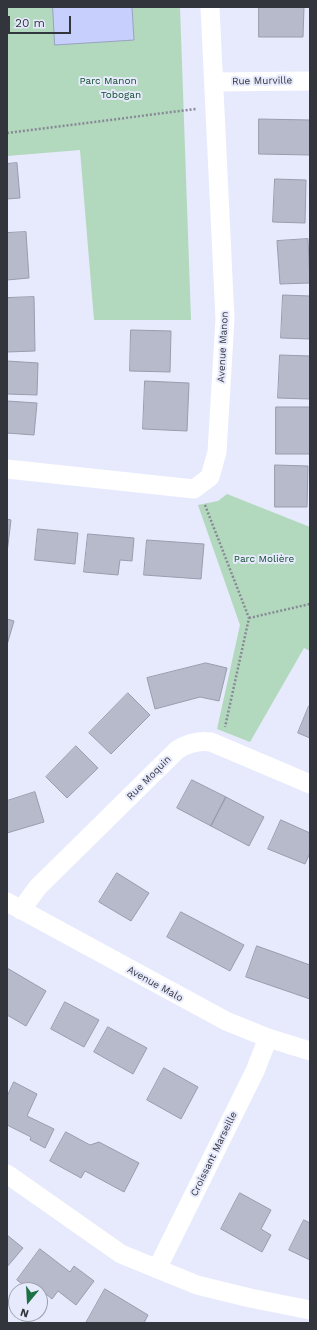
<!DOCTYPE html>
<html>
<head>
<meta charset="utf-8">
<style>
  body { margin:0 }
  #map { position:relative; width:317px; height:1330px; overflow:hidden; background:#e6eafc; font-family:"Work Sans",sans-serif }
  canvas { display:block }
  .frame { position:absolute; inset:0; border:8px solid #33353c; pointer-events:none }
  .north { position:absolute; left:8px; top:1282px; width:40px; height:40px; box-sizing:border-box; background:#e6eafc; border:1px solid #9ea2af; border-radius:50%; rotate:198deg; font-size:11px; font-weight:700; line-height:16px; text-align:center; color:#33353c }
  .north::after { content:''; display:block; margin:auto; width:14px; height:18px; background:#1d7041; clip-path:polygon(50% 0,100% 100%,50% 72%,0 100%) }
  .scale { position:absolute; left:8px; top:16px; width:63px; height:18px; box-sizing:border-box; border:2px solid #33353c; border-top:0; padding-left:5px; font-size:12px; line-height:14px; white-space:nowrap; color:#33353c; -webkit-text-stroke:3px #e6eafc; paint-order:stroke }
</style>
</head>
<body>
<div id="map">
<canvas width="317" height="1330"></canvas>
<div class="frame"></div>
<div class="north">N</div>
<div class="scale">20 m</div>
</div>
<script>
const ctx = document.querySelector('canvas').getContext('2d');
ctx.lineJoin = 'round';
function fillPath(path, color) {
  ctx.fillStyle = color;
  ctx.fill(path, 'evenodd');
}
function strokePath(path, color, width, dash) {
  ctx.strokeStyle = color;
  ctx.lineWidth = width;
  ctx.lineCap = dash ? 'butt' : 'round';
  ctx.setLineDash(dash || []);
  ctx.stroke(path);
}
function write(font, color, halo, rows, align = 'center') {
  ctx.font = font + ' "Work Sans",sans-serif';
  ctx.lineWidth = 4;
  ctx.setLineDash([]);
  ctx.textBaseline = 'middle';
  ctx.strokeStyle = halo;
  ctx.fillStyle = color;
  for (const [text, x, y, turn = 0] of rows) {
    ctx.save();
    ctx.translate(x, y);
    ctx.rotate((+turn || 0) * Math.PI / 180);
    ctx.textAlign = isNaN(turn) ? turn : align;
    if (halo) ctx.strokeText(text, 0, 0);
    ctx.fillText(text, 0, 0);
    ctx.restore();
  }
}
const green = new Path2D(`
  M7,7H180L191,320H94L80,150L7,156Z
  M227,494L310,527V651L304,648L250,742L217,729L240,625L198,505L218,501Z`);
const water = new Path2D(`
  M53,7H132L134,40L55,45Z`);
const building = new Path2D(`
  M259,7H304L303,37H259Z
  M259,119L310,120V155L259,154Z
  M17,163L20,198L7,199V164Z
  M275,179L306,180L305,223L273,222Z
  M26,232L29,278L7,280V233Z
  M308,239L310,283L280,284L277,241Z
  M283,295L310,296V339L281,338Z
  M34,297L35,351L7,352V298Z
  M131,330L171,331L170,372L130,371Z
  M280,355L310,356V399L278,398Z
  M7,361L38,363L37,395L7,394Z
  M145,381L189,383L187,431L143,429Z
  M7,401L37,403L34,435L7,433Z
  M276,407H310V454H276Z
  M275,465L308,466L307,507H275Z
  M7,519L11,520L7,553Z
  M38,529L78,533L75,564L35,560Z
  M88,534L134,538L132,561L120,560L118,575L84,572Z
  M147,540L204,544L201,579L144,575Z
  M7,619L14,621L7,645Z
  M206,663L227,668L219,701L200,697L155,709L147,678Z
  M128,693L150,715L111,754L89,733Z
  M309,706H310V738L298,733Z
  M76,746L98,768L67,798L46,777Z
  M192,780L226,797L211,826L177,808Z
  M35,792L44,822L7,833V801Z
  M226,797L264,817L249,846L211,826Z
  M281,820L310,833V853L305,864L268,849Z
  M117,873L149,893L131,921L99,902Z
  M181,912L244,945L230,971L167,937Z
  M257,946L310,965V999L246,977Z
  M7,968L46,991L26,1026L7,1015Z
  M65,1002L99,1020L84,1047L51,1029Z
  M108,1027L147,1048L133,1074L94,1052Z
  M164,1068L198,1087L181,1119L147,1100Z
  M14,1082L37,1094L27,1116L54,1129L45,1148L30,1140L31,1137L7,1125V1097Z
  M66,1132L90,1145L99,1142L139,1163L124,1192L85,1171L81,1178L50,1161Z
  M240,1193L271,1210L261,1229L271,1235L262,1252L221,1229Z
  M304,1220L310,1223V1260L289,1250Z
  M7,1235L23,1248L7,1267Z
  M40,1249L70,1272L74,1266L94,1281L76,1305L58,1291L52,1299L40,1289H28L17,1280Z
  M105,1289L148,1315L144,1323H86Z`);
const path = new Path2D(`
  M7,133L196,109
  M205,505L249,618L225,727
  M249,618L310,604`);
const street = new Path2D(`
  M214,82L310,81
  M7,469L194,489L210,477L217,452L225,319L210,7
  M7,902L226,1021L268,1038L310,1051
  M21,910L38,887L177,750C188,743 198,740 211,742L310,784
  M7,1174L121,1254L197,1285L250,1298L310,1310
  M157,1269L255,1071L268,1038`);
const parkNames = [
  ["Parc Manon",108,81],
  ["Tobogan",121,95],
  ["Parc Molière",264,559]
];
const streetNames = [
  ["Rue Murville",262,81,-1],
  ["Avenue Manon",223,347,-87],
  ["Rue Moquin",149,778,-45],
  ["Avenue Malo",155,984,29],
  ["Croissant Marseille",214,1154,-64]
];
fillPath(green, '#b2d8bd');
fillPath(water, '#c7d0fc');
strokePath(water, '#9ba2c2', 1);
fillPath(building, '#b6bacb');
strokePath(building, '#989cac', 1);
strokePath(path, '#878a96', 2.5, [2, 2]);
strokePath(street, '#fff', 19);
write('10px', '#104e2b', '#e6eafc', parkNames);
write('10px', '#33353c', '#e6eafc', streetNames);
</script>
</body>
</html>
